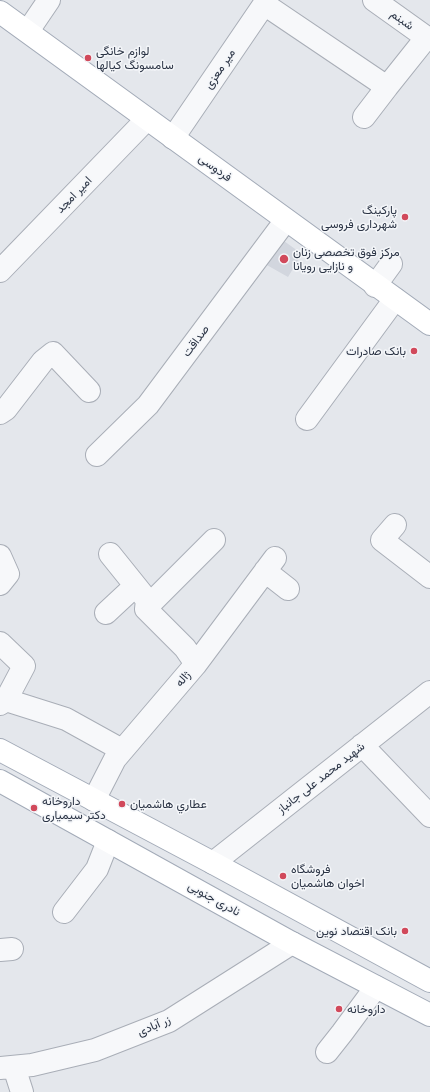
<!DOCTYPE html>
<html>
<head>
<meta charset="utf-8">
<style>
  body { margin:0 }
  canvas { display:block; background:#e4e7ec }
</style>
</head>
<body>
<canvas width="430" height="1092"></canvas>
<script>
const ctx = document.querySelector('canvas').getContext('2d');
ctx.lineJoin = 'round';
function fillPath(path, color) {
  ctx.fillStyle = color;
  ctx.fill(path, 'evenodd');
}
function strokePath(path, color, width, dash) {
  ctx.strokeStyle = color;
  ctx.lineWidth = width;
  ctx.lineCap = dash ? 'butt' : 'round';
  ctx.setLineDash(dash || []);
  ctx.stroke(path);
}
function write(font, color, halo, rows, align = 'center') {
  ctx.font = font + ' Montserrat,Vazirmatn,sans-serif';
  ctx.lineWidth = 3;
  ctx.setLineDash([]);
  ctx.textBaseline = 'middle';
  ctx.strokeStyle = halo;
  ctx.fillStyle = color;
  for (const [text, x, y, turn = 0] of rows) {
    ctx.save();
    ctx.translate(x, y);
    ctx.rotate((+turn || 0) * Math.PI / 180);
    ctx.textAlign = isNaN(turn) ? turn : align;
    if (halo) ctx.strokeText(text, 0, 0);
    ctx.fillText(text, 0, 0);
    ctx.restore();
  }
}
const built = new Path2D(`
  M284,241L302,254L288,277L265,264Z`);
const minor = new Path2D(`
  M374,0L430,40
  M264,4L387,87L426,38
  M28,31L49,0
  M364,117L387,87
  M173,138L267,0
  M0,271L147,119
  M375,286L391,264
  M0,413L6,409L43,361L53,353L89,391
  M307,419L395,299
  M97,455L148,405L286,220
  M395,525L382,540L430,577
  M110,554L147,600L146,609L185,648L196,664
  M0,556L8,574L0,584
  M265,571L288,589
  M147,600H154L214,540
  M106,613L135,586
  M0,643L24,666L6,700L0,704
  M6,700L66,719L122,750
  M362,745L430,816
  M94,800L115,759L196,664L275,558
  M213,863L430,692
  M64,912L97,869L108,841
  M0,950L12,949
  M327,1052L342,1033L376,987
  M14,1067L22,1092
  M0,1068L32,1065L95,1050L169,1021L292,943`);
const major = new Path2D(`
  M0,12L430,324
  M0,750L213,863L430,981
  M0,781L292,943L430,1015`);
const markers = [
  [88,58,4,"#d1495b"],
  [405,217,4,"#d1495b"],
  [284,259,5,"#d1495b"],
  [414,351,4,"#d1495b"],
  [122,804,4,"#d1495b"],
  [34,808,4,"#d1495b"],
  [283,876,4,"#d1495b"],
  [405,931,4,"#d1495b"],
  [339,1009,4,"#d1495b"]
];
const streetNames = [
  ["شبنم",402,20,36],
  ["میر معزی",220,69,-56],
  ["فردوسی",215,168,36],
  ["امیر امجد",74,195,-46],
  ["صداقت",196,341,-53],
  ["ژاله",183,679,-50],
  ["شهید محمد علی جانباز",321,778,-38],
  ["نادری جنوبی",214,899,29],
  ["زر آبادی",154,1026,-24]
];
const poiNames = [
  ["لوازم خانگی",96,51],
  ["سامسونگ کیالها",96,65],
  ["پارکینگ",397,210,"right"],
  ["شهرداری فروسی",397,224,"right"],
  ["مرکز فوق تخصصی زنان",293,252],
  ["و نازایی رویانا",293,266],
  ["بانک صادرات",406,351,"right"],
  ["داروخانه",42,801],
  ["دکتر سیمیاری",42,815],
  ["عطاري هاشميان",130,804],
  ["فروشگاه",291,869],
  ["اخوان هاشمیان",291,883],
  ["بانک اقتصاد نوین",397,931,"right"],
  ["داروخانه",347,1009]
];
fillPath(built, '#d2d6de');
strokePath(minor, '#a9aeb7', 24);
strokePath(major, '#a3abb8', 24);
strokePath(minor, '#f7f8fa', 22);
strokePath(major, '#fff', 22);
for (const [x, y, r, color] of markers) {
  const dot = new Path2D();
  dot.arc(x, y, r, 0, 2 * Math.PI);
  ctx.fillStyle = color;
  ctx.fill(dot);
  strokePath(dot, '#f4f6f9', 1.5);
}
write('12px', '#2b3445', '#f4f6f9', streetNames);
write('12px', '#2b3445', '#f4f6f9', poiNames, 'left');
</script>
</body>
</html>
